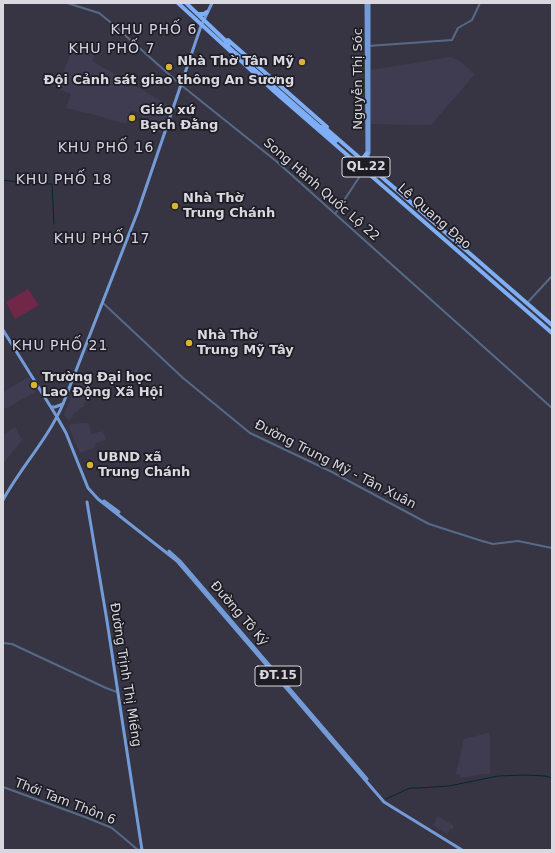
<!DOCTYPE html>
<html>
<head>
<meta charset="utf-8">
<style>
  body { margin:0 }
  #map { position:relative; width:555px; height:853px; overflow:hidden; background:#373543; font-family:"DejaVu Sans",sans-serif }
  canvas { display:block }
  .frame { position:absolute; inset:0; border:4px solid #d9d8e1; pointer-events:none }
</style>
</head>
<body>
<div id="map">
<canvas width="555" height="853"></canvas>
<div class="frame"></div>
</div>
<script>
const ctx = document.querySelector('canvas').getContext('2d');
ctx.lineJoin = 'round';
function fillPath(path, color) {
  ctx.fillStyle = color;
  ctx.fill(path, 'evenodd');
}
function strokePath(path, color, width, dash) {
  ctx.strokeStyle = color;
  ctx.lineWidth = width;
  ctx.lineCap = dash ? 'butt' : 'round';
  ctx.setLineDash(dash || []);
  ctx.stroke(path);
}
function write(font, color, halo, rows, align = 'center') {
  ctx.font = font + ' "DejaVu Sans",sans-serif';
  ctx.lineWidth = 3.5;
  ctx.setLineDash([]);
  ctx.textBaseline = 'middle';
  ctx.strokeStyle = halo;
  ctx.fillStyle = color;
  for (const [text, x, y, turn = 0] of rows) {
    ctx.save();
    ctx.translate(x, y);
    ctx.rotate((+turn || 0) * Math.PI / 180);
    ctx.textAlign = isNaN(turn) ? turn : align;
    if (halo) ctx.strokeText(text, 0, 0);
    ctx.fillText(text, 0, 0);
    ctx.restore();
  }
}
const built = new Path2D(`
  M74,45L93,51L92,55L94,56L92,61L170,106L161,133L139,128L142,114L131,110L126,124L95,115L66,108L71,94L57,89Z
  M451,57L458,60L475,74L431,125L370,124L371,70Z
  M79,376H81L91,398L85,402L83,407H81L79,410L73,414L72,418L69,421L64,415Z
  M29,377L37,389L35,390V392L3,410V392Z
  M89,423L91,434L103,431L106,440L95,443L96,447L80,453L68,426L71,424Z
  M15,427L22,440L3,464V435Z
  M488,733L489,734L490,739V774H479V775L460,778V775L456,774L464,739Z
  M438,816L454,826L452,830L450,829L447,834L433,825Z`);
const green = new Path2D(`
  M28,289L39,305L15,319L6,302Z`);
const stream = new Path2D(`
  M3,180L26,183L52,184L54,224
  M386,799L410,788H419L449,786L498,776L524,775L545,776L552,778`);
const minor = new Path2D(`
  M67,3L99,13L109,21L181,85L276,161L552,408
  M368,46L452,40L458,28L472,20L480,3
  M335,214L364,170
  M528,302L552,276
  M103,303L183,378L250,433L332,472L429,524L482,541L493,544L518,541L552,548
  M3,643L12,644L106,688L117,692
  M3,787L85,817L112,828L138,850L142,849`);
const major = new Path2D(`
  M366,3L367,153
  M364,170C369,163 366,158 369,153V3
  M3,330L57,417L66,433L88,488L98,499L177,561L384,802L462,850
  M52,407H55L63,404
  M3,500C21,467 48,439 63,404L138,211L201,26L212,3
  M104,501L119,512
  M87,502L107,621L142,850
  M169,551L180,561L367,779`);
const highway = new Path2D(`
  M178,3L276,93L552,333
  M186,3L229,44
  M198,14H204L207,12
  M228,40L327,127
  M225,44L336,141
  M323,126L552,325
  M361,159L364,157L367,153`);
const markers = [
  [302,62,4,"#d9b334"],
  [169,67,4,"#d9b334"],
  [132,118,4,"#d9b334"],
  [175,206,4,"#d9b334"],
  [189,343,4,"#d9b334"],
  [34,385,4,"#d9b334"],
  [90,465,4,"#d9b334"]
];
const shields = [
  [366,167,48],
  [278,676,46]
];
const shieldNames = [
  ["QL.22",366,167],
  ["ĐT.15",278,676]
];
const poiNames = [
  ["Nhà Thờ Tân Mỹ",294,62,"right"],
  ["Đội Cảnh sát giao thông An Sương",169,81,"center"],
  ["Giáo xứ",140,111],
  ["Bạch Đằng",140,126],
  ["Nhà Thờ",183,199],
  ["Trung Chánh",183,214],
  ["Nhà Thờ",197,336],
  ["Trung Mỹ Tây",197,351],
  ["Trường Đại học",42,378],
  ["Lao Động Xã Hội",42,393],
  ["UBND xã",98,458],
  ["Trung Chánh",98,473]
];
const streetNames = [
  ["Nguyễn Thị Sóc",359,79,-90],
  ["Song Hành Quốc Lộ 22",321,190,41],
  ["Lê Quang Đạo",434,217,41],
  ["Đường Trung Mỹ - Tân Xuân",335,465,27],
  ["Đường Tô Ký",239,614,49],
  ["Đường Trịnh Thị Miếng",125,675,81],
  ["Thới Tam Thôn 6",65,802,21]
];
const neighbourhoodNames = [
  ["KHU PHỐ 6",154,30],
  ["KHU PHỐ 7",112,49],
  ["KHU PHỐ 16",106,148],
  ["KHU PHỐ 18",64,180],
  ["KHU PHỐ 17",102,239],
  ["KHU PHỐ 21",60,346]
];
fillPath(built, '#3f3c51');
fillPath(green, '#702748');
strokePath(stream, '#022734', 1);
strokePath(minor, '#566a88', 2);
strokePath(major, '#739bd7', 3);
strokePath(highway, '#7eaef6', 4);
for (const [x, y, r, color] of markers) {
  const dot = new Path2D();
  dot.arc(x, y, r, 0, 2 * Math.PI);
  ctx.fillStyle = color;
  ctx.fill(dot);
  strokePath(dot, '#1e1d24', 1.5);
}
for (const [x, y, w] of shields) {
  const box = new Path2D();
  box.roundRect(x - w / 2, y - 10, w, 20, 3);
  ctx.fillStyle = '#1e1d24';
  ctx.fill(box);
  strokePath(box, '#d9d8e1', 1);
}
write('bold 12px', '#d9d8e1', null, shieldNames);
write('bold 13px', '#d9d8e1', '#1e1d24', poiNames, 'left');
write('13px', '#d9d8e1', '#1e1d24', streetNames);
ctx.letterSpacing = '1px';
write('14px', '#d5d3e5', '#1e1d24', neighbourhoodNames);
ctx.letterSpacing = '0px';
</script>
</body>
</html>
